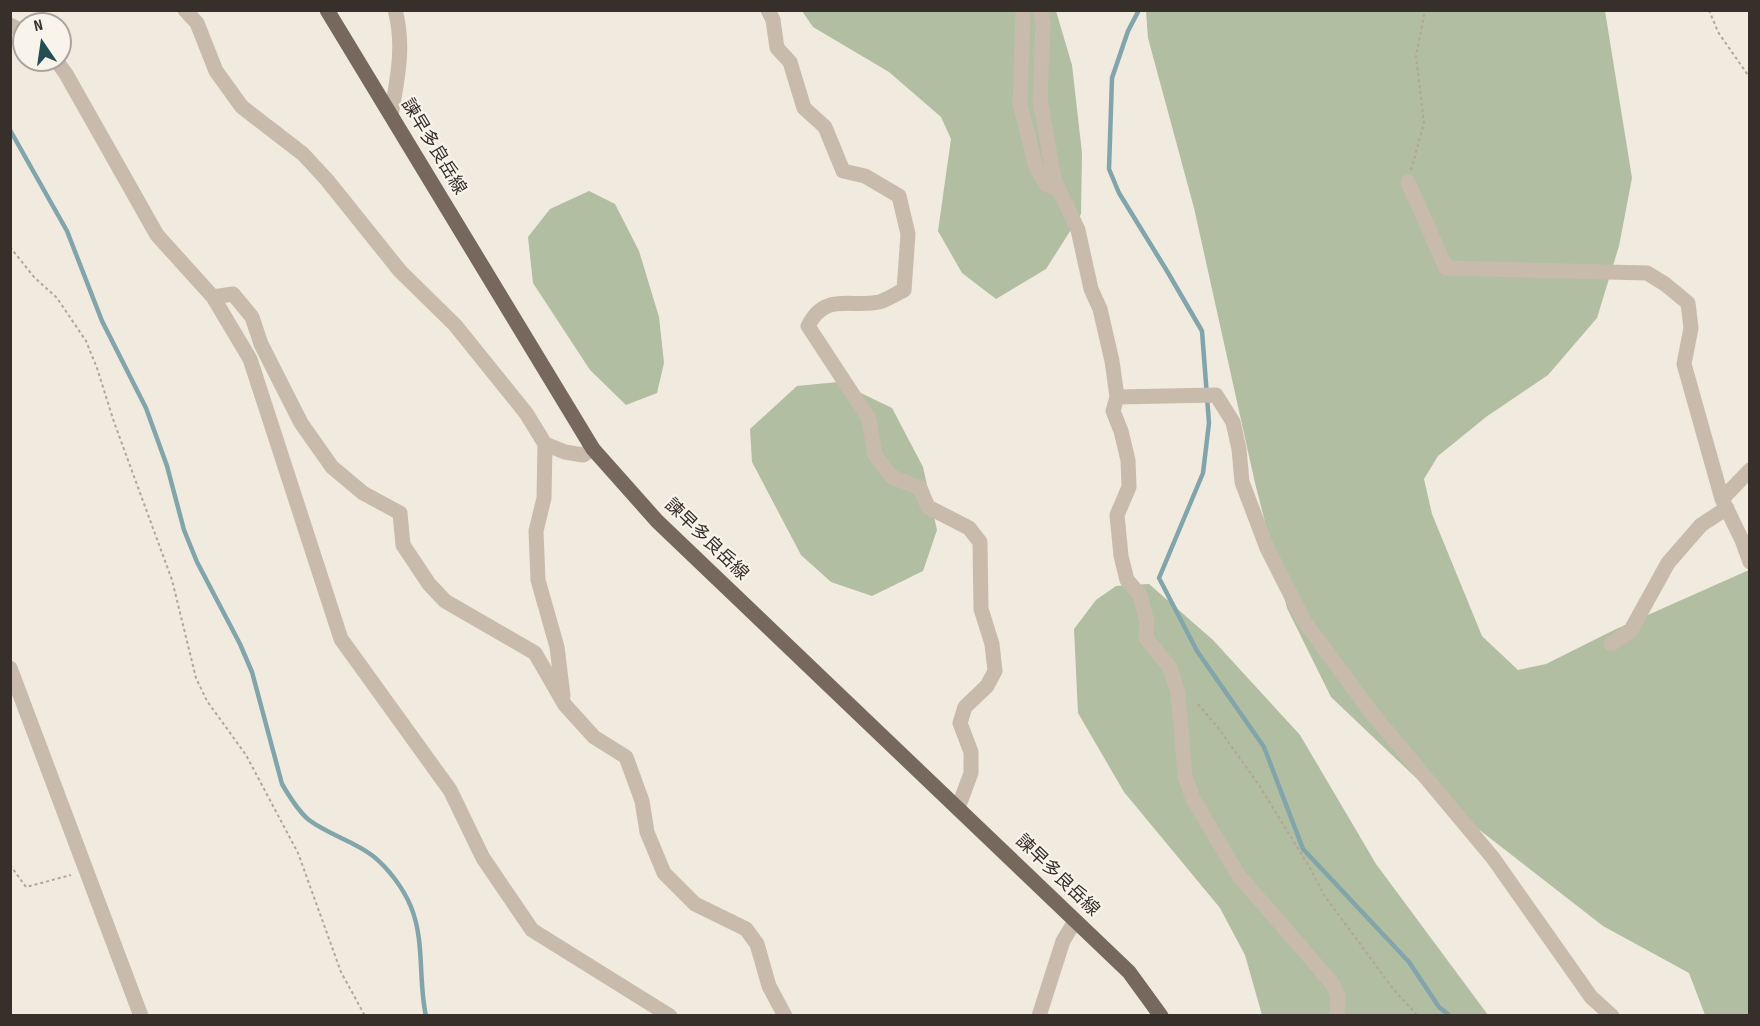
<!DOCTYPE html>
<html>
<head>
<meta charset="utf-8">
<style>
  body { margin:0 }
  #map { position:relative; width:1760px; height:1026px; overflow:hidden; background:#f0eadf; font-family:"Sofia Sans Condensed",sans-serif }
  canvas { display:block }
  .frame { position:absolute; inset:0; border:12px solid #362f2a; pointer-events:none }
  .north { position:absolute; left:12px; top:12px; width:60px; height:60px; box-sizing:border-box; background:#f8f4eb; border:2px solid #aaa59e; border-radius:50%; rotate:347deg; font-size:16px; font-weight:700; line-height:24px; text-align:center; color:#362f2a }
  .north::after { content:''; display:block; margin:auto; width:21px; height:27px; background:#244d54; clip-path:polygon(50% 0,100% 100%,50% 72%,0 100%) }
</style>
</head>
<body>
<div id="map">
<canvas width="1760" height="1026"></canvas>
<div class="frame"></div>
<div class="north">N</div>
</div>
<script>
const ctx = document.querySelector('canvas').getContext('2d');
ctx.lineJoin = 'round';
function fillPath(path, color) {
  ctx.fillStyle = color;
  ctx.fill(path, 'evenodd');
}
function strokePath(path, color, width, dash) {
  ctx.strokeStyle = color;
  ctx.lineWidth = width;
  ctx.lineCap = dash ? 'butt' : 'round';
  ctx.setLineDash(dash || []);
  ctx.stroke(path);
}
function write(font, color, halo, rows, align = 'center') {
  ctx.font = font + ' "Sofia Sans Condensed","Noto Sans JP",sans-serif';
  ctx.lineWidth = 4.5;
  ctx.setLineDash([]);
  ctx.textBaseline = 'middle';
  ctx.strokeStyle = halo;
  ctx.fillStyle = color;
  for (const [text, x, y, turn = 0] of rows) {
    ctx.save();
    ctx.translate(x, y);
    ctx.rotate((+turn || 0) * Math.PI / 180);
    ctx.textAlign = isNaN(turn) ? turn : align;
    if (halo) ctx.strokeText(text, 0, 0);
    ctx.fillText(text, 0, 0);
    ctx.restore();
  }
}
const green = new Path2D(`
  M802,11H1056L1072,65L1082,153L1081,214L1046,269L996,299L962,273L938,231L951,139L941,117L889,72L813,27Z
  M1146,11H1605L1632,178L1619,246L1597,318L1548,375L1486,417L1438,456L1424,479L1432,514L1482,636L1518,670L1546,664L1614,630L1749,570V1015H1705L1689,973L1603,926L1432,793L1331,697L1287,608L1255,483L1194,208L1148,38Z
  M589,191L615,204L639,251L659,317L664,363L657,393L626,405L590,370L533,283L528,237L550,209Z
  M838,382L892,408L923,467L937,530L923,571L872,596L831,582L801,555L752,462L750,429L797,386Z
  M1149,584L1213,640L1300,735L1376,864L1488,1015H1262L1245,955L1220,908L1124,792L1078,713L1074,629L1096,600L1116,586Z`);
const stream = new Path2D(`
  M1139,10L1128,31L1112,78L1109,169L1119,193L1167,271L1202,331L1209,423L1203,473L1159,578L1197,651L1264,747L1303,849L1409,962L1439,1007L1450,1016
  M10,130L67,231L102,321L146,408L167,466L184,530L197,562L240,644L252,672L282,784C289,796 298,811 309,820C329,835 354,841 373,856C388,868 404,889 411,907C425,941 418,980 426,1016`);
const path = new Path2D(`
  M1709,10L1718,32L1750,78
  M1411,170L1424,123L1416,56L1425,10
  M10,247L34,277L57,298L86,341L97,368L114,422L172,580L196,678L207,701L246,755L298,853L341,972L365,1016
  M1198,704L1219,729L1259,785L1310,868L1324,895L1394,990L1418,1016
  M10,865L26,887L71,875`);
const minor = new Path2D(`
  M185,10L197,23L216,71L242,107L303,154L327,180L400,271L455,325L526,413L545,444
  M768,10L773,20L777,48L790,62L804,108L825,127L843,171L865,176L899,196L908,234L904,290C897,293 887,300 879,302C850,308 825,292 808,326L869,419L875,455L892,477L920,488L928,507L969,528L980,542L981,609L992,644L995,671L987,686L965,707L960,723L971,752V773L958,808
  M1023,10L1020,104L1036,167L1046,184L1058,189
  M1040,10L1043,23L1040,99L1054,179L1078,230L1091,289L1100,309L1112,361L1117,397L1113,411L1121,431L1128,460L1129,487L1117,515L1121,556L1127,580L1140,595L1147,622L1146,638L1170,668L1178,693L1185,776L1193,799L1239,876L1332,983L1338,996L1337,1016
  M10,25L24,32
  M56,60L66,74L157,235L213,297L250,359L341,639L450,790L483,858L532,930L670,1016
  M391,115C397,81 405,45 395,10
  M1408,182L1446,268L1647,273L1665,284L1688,303L1691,328L1684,364L1722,499L1742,540L1750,562
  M213,297L233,294L252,317L261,344L301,423L332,467L363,493L400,513L403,545L429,584L445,601L535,653L565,705L594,737L626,757L642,801L647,832L664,873L695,904L746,929L757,944L769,986L785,1016
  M1117,397L1216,395L1233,422L1239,449L1242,482L1267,548L1304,621L1371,712L1493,858L1591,997L1612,1016
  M1722,499L1750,470
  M1611,644L1631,630L1668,563L1701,525L1727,508
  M10,668L141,1016
  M563,696L557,647L538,580L536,531L544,498L545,444L565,452L583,455L593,449
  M1039,1016L1063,941L1075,921`);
const major = new Path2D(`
  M327,10L593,449L657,521L1129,972L1161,1016`);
const streetNames = [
  ["諫早多良岳線",433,147,59],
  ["諫早多良岳線",706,540,44],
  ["諫早多良岳線",1057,876,44]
];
fillPath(green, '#b2bea1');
strokePath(stream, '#81a5ab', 4.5);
strokePath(path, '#b3a597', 2, [3, 3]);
strokePath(minor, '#c8bbac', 15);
strokePath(major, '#77685d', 15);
write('18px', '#362f2a', '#f8f4eb', streetNames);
</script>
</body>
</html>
